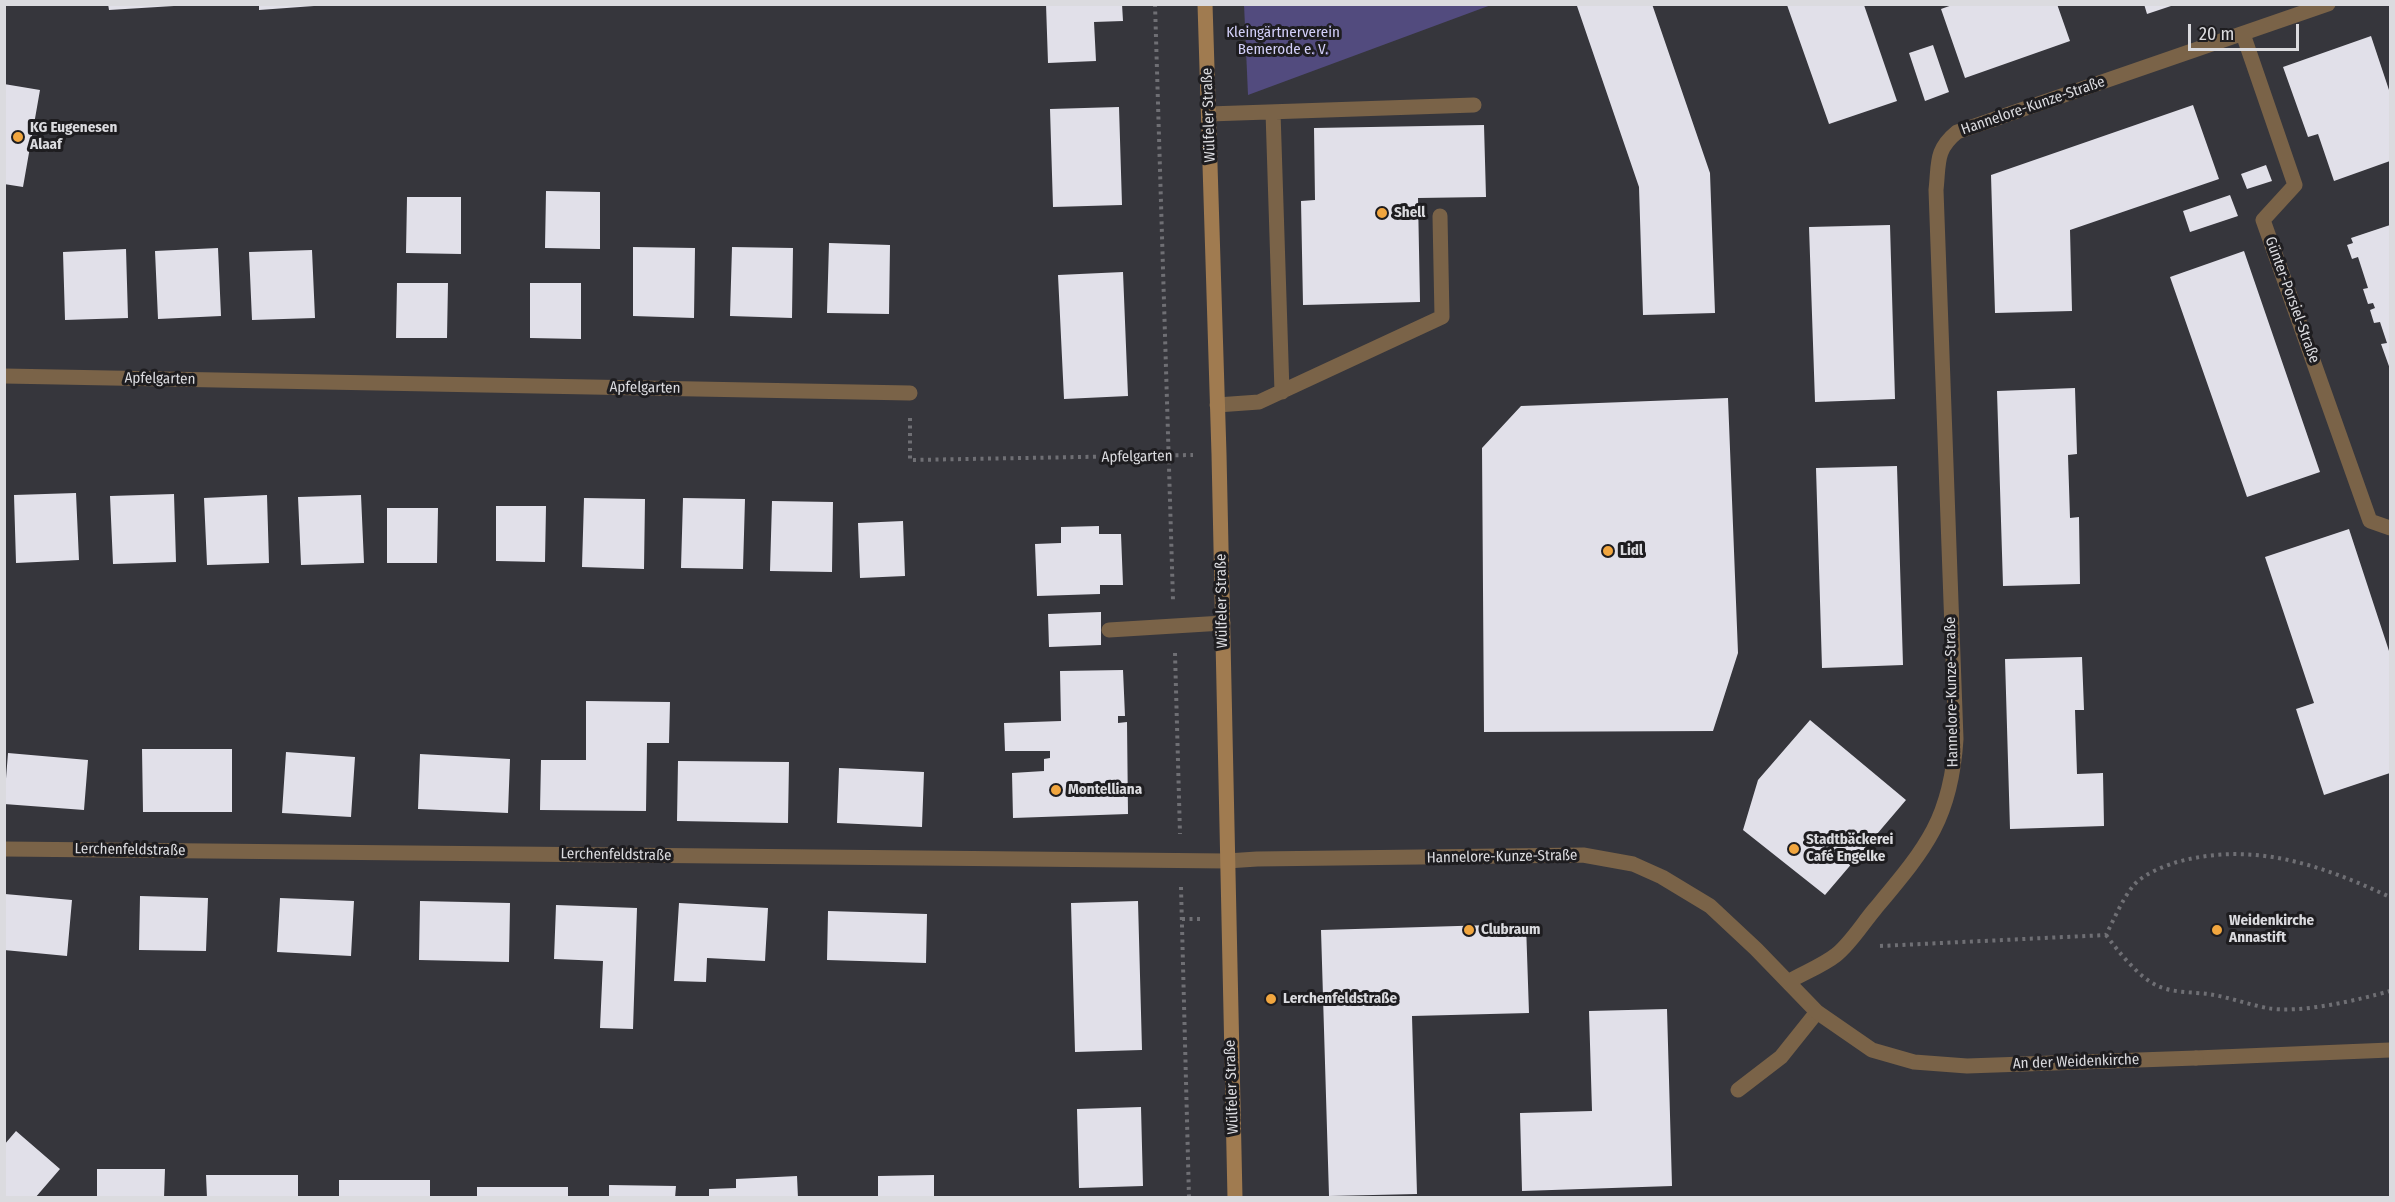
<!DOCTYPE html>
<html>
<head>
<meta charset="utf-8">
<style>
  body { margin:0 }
  #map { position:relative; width:2395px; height:1202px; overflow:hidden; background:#36363c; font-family:"Fira Sans Condensed",sans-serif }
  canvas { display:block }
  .frame { position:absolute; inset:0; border:6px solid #dbdbdf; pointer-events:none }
  .scale { position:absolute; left:2188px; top:24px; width:111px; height:27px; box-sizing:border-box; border:3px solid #dbdbdf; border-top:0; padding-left:8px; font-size:18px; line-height:21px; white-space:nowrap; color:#dbdbdf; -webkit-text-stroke:4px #1e1d20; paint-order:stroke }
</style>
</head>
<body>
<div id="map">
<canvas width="2395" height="1202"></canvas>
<div class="frame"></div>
<div class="scale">20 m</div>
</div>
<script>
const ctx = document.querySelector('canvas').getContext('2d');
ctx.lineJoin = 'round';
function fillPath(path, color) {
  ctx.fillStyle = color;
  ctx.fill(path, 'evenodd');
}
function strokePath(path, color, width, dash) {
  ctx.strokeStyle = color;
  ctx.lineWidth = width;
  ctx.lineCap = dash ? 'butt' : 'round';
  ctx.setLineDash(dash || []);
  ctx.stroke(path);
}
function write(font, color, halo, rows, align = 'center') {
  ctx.font = font + ' "Fira Sans Condensed",sans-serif';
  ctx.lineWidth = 6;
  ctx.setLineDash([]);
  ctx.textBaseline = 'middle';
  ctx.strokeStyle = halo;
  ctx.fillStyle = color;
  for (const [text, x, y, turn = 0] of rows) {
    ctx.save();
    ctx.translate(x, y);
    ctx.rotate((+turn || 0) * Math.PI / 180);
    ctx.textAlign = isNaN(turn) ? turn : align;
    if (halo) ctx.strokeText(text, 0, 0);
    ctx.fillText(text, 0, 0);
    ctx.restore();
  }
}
const green = new Path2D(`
  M1244,4H1491V5L1248,95Z`);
const building = new Path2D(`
  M108,4H174V6L109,10Z
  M259,4H314V6L259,10Z
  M1046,4H1122L1123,21L1094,22L1096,61L1048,63Z
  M1582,4H1652L1710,173L1715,313L1643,315L1639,187L1577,6Z
  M1955,4H2057L2070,41L1965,78L1941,9Z
  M2144,4H2174V5L2147,14Z
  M1787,5H1864L1897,101L1829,124Z
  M2371,36L2390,93V161L2334,181L2318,134L2308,137L2283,67Z
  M1933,45L1949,92L1925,101L1909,53Z
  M4,84L40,90L23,187L4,184Z
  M2193,105L2219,179L2070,230L2072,311L1995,313L1991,175Z
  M1119,107L1122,205L1053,207L1050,109Z
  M1484,125L1486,197L1418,198L1420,302L1303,305L1301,201L1315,200L1314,128Z
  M2266,165L2272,181L2247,189L2241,174Z
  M546,191L600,192V249L545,248Z
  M2230,195L2238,216L2190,232L2183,211Z
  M407,197H461V254L406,253Z
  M1890,225L1895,399L1815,402L1809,227Z
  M2390,225V369L2381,344L2387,343L2380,322L2374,323L2370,310L2375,308L2373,303L2368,304L2363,289L2368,288L2358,257L2352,259L2347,245L2353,243L2351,238Z
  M829,243L890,245L889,314L827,313Z
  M633,247L695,248L694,318L633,316Z
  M732,247L793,248L792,318L730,316Z
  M218,248L221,316L158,319L155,251Z
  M126,249L128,318L65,320L63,252Z
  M312,250L315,318L252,320L249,252Z
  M2244,251L2320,472L2247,497L2170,277Z
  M1123,272L1128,396L1064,399L1058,275Z
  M397,283H448L447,338H396Z
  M530,283H581V339L530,338Z
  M2075,388L2077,454L2068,455L2070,518L2079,517L2080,584L2003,586L1997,391Z
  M1728,398L1738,653L1713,731L1484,732L1482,448L1521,406Z
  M1897,466L1903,665L1822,668L1816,468Z
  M76,493L79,560L16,563L14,495Z
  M174,494L176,562L113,564L110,496Z
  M267,495L269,563L207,565L204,498Z
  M361,495L364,563L301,565L298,497Z
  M584,498L645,499L644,569L582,567Z
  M683,498L745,499L743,569L681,568Z
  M772,501L833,502L832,572L770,571Z
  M496,506H546L545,562L496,561Z
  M387,508H438L437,563H387Z
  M903,521L905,576L860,578L858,523Z
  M1099,526V534H1121L1123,585H1100V594L1037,596L1035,544L1061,543V527Z
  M2349,529L2390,654V773L2324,795L2296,709L2314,703L2265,557Z
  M1101,612V645L1049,647L1048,614Z
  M2082,657L2084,710H2075L2077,774L2103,773L2104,826L2010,829L2005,659Z
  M1123,670L1125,716H1118V723L1127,722L1128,814L1013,818L1012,773L1044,771V759L1050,758V751H1005L1004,723L1061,721L1060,671Z
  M586,701L670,702L669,743H647L646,811L540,810L541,760H586Z
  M1810,720L1906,800L1825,895L1743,830L1758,780Z
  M142,749H232V812H143Z
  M286,752L355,757L351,817L282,813Z
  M8,753L88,760L84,810L4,804Z
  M420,754L510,759L508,813L418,809Z
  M678,761L789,762L788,823L677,821Z
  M839,768L924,772L922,827L837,823Z
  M5,894L72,900L67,956L4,950Z
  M140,896L208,898L206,951L139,950Z
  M280,898L354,901L351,956L277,952Z
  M420,901L510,903L509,962L419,960Z
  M1138,901L1142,1050L1075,1052L1071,903Z
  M679,903L768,908L765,961L707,958L706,982L674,981Z
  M556,905L637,908L633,1029L600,1028L603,961L554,959Z
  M828,911L927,914L926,963L827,960Z
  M1526,924L1529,1013L1412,1016L1417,1194L1329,1196L1321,930Z
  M1667,1009L1672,1186L1522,1191L1520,1113L1592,1111L1589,1011Z
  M1141,1107L1143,1186L1079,1188L1077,1109Z
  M16,1131L60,1169L35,1198H8L4,1194V1145Z
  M97,1169H165L164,1198H97Z
  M206,1175H298V1198H207Z
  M934,1175V1198H878V1176Z
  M797,1176L798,1198H709V1189L736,1188V1179Z
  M339,1180H430V1198H339Z
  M609,1185L676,1186L675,1198H609Z
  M477,1187H568V1198H477Z`);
const path = new Path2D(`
  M1155,4L1173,600
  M910,418V460L1193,455
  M1175,653L1180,834
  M1181,887L1189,1198
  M1182,919H1202
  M2106,935C2118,951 2139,978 2158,986C2173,993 2193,992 2208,994C2228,997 2247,1004 2267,1008C2300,1014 2358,1000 2390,991
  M1880,946L2106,935C2114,919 2122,900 2133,886C2143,874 2162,867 2177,862C2254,841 2321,865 2390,897`);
const lane = new Path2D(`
  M1273,112L1282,392
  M1209,114L1474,105
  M1217,405L1259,402L1442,317L1440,216
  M1109,630L1223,623
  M2196,1058L2390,1050
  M1738,1090L1781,1057L1817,1012`);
const street = new Path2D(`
  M2243,34L2295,185L2263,220L2370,521L2390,528
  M4,376L910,393
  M4,849L1227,861L1257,859L1583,855L1633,864L1662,877L1710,906L1756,949L1817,1012L1872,1050L1914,1062L1967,1066L2196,1058
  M1788,982C1803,973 1822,966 1836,955C1851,943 1863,923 1875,909C1925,849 1951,820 1956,739L1936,190C1939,163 1935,150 1957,132L2328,4`);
const secondary = new Path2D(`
  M1205,4L1219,454L1235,1198`);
const markers = [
  [18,137,6,"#f1a63f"],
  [1382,213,6,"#f1a63f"],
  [1608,551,6,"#f1a63f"],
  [1056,790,6,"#f1a63f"],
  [1794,849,6,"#f1a63f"],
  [1469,930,6,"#f1a63f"],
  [2217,930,6,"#f1a63f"],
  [1271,999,6,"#f1a63f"]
];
const parkNames = [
  ["Kleingärtnerverein",1283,33],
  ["Bemerode e. V.",1283,50]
];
const streetNames = [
  ["Hannelore-Kunze-Straße",2033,106,-19],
  ["Wülfeler Straße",1209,115,-92],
  ["Günter-Porsiel-Straße",2292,300,70],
  ["Apfelgarten",160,379,1],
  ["Apfelgarten",645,388,1],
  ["Apfelgarten",1137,457,-1],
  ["Wülfeler Straße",1222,601,-91],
  ["Hannelore-Kunze-Straße",1952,692,-91],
  ["Lerchenfeldstraße",130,850,1],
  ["Lerchenfeldstraße",616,855,1],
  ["Hannelore-Kunze-Straße",1502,857,-1],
  ["An der Weidenkirche",2076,1062,-2],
  ["Wülfeler Straße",1232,1087,-92]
];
const poiNames = [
  ["KG Eugenesen",30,128],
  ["Alaaf",30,145],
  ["Shell",1394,213],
  ["Lidl",1620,551],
  ["Montelliana",1068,790],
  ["Stadtbäckerei",1806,840],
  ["Café Engelke",1806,857],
  ["Weidenkirche",2229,921],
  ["Annastift",2229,938],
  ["Clubraum",1481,930],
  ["Lerchenfeldstraße",1283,999]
];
fillPath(green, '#524b7e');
fillPath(building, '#e1e0e9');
strokePath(path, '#6f6f74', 4, [3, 4.5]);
strokePath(lane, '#7a6348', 15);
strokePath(street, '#7a6348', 15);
strokePath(secondary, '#a07b50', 15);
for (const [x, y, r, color] of markers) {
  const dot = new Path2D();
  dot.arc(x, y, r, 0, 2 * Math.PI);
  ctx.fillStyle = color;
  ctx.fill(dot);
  strokePath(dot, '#1e1d20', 2);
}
write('15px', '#d3d0f9', '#1e1d20', parkNames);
write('15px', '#dbdbdf', '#1e1d20', streetNames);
write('bold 15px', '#dbdbdf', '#1e1d20', poiNames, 'left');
</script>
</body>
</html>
